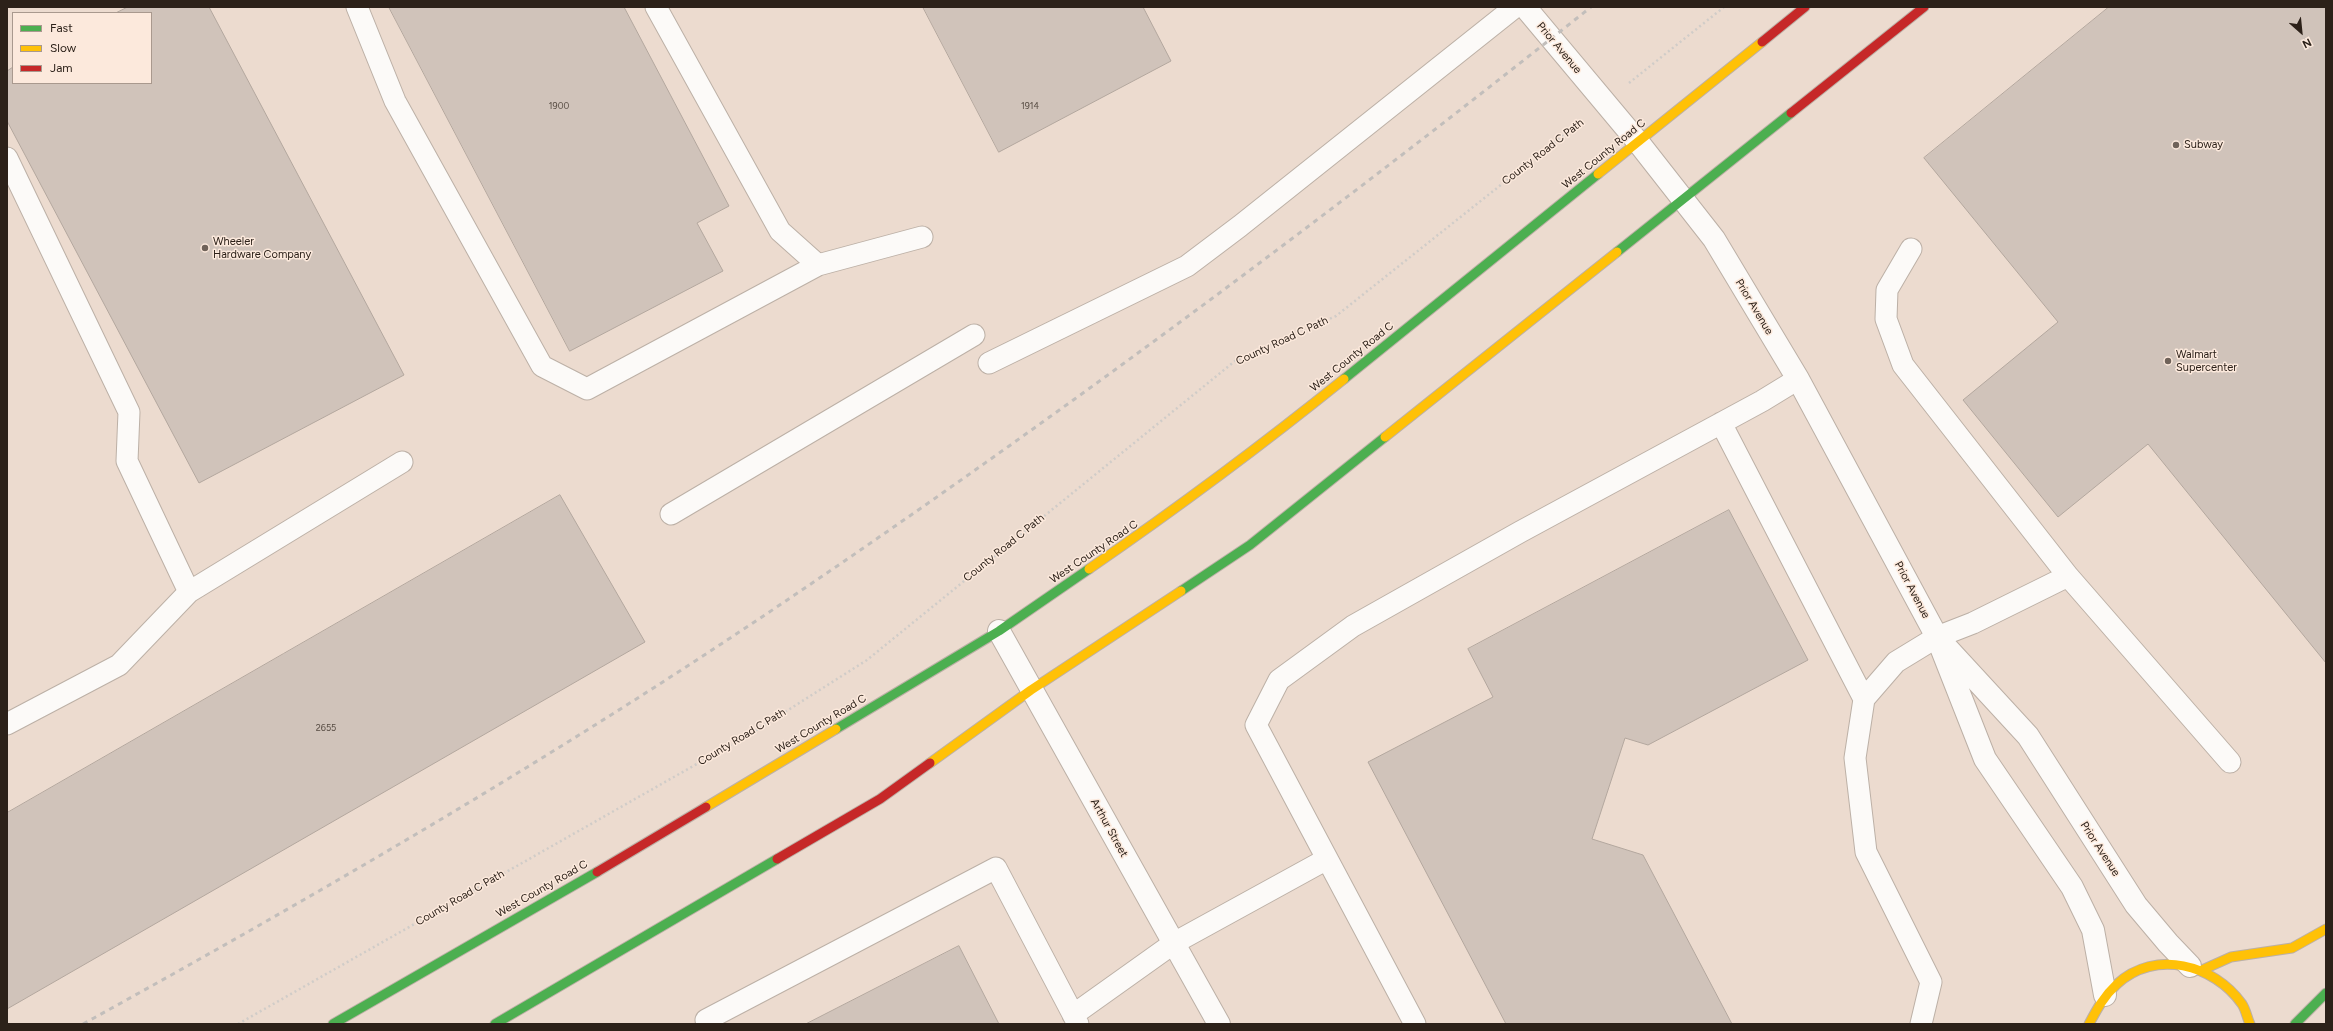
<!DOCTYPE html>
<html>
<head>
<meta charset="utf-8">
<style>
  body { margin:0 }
  #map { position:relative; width:2333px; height:1031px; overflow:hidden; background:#ecdbcf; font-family:Figtree,sans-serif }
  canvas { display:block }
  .frame { position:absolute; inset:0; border:8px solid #2c2119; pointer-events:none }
  .legend { position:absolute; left:12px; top:12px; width:140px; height:72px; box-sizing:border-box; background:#fce9dc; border:1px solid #a9998e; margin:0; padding:5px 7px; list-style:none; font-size:12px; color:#2c2119 }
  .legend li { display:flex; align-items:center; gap:8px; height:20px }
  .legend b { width:20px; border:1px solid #a9998e }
  .north { position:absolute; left:2281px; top:12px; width:40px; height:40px; -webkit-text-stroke:3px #fce9dc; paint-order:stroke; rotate:153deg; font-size:11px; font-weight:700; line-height:16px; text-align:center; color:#2c2119 }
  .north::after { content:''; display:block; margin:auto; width:14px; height:18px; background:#2c2119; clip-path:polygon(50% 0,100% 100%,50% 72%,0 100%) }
</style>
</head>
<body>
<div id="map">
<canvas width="2333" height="1031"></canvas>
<div class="frame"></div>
<ul class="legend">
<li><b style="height:5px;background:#4caf50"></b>Fast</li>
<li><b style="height:5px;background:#ffc107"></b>Slow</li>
<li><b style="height:5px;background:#c62828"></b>Jam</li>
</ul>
<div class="north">N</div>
</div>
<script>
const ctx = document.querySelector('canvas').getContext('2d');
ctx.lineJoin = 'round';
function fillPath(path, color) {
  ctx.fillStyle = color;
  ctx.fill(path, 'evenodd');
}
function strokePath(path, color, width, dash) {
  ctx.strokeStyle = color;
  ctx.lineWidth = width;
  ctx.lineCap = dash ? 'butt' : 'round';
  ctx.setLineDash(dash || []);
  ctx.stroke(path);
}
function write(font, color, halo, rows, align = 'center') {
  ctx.font = font + ' Figtree,sans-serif';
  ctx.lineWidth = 3;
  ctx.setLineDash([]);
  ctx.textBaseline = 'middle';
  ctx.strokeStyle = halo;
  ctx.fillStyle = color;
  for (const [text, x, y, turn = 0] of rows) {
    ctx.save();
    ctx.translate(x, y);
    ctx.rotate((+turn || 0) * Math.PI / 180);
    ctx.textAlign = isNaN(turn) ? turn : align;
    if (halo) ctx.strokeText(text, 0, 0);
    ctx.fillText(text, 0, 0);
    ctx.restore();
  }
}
const building = new Path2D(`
  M128,7H209L404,375L199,483L7,121V71L13,67V83H151V13H116Z
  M389,7H624L729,206L697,223L723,271L570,351Z
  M923,7H1143L1171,61L999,152Z
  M2109,7H2326V663L2148,444L2058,517L1963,400L2058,322L1924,158Z
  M560,495L645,642L7,1009V813Z
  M1729,510L1808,660L1648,745L1625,738L1592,839L1643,855L1732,1024H1506L1368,762L1493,697L1468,649Z
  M959,946L999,1024H806Z`);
const path = new Path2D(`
  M1629,83L1724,7
  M238,1024L755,731L867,660L1235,361L1336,316L1580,122`);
const lane = new Path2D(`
  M357,7L395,101L542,366L587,389L818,265L922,237
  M656,7L780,231L818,265
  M7,158L129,412L127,461L189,592
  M1911,249L1887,290L1886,319L1903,365L2068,576
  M989,363L1187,266L1240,226L1515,7
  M1721,423L1864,699
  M671,514L974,335
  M7,724L119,665L189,592L402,462
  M1073,1015L1174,943L1327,859
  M708,1024L706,1020L996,868L1078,1024
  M1415,1024L1256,725L1279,680L1353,626L1520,532L1762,401L1798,379
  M1921,1024L1931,982L1866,852L1855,758L1864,699L1896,662L1937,637L1973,623L2068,576L2230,762`);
const street = new Path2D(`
  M1525,7L1638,142L1714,239L1798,379L1937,637L1985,759L2072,887L2093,930L2105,995
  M999,631L1219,1024
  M1946,647L2028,736L2136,905L2168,943L2190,966`);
const fast = new Path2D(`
  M1617,252L1791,113
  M1344,379L1598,174
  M1181,591L1250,545L1385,437
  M836,729L999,631L1089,569
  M333,1024L597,872
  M495,1024L777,859
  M2295,1024L2326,993`);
const slow = new Path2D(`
  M1598,174L1762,42
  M1385,437L1617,252
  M1089,569C1176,509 1261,446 1344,379
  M930,763L1031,690L1181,591
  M706,807L836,729
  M2202,970L2231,957L2292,948L2326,929
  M2089,1024C2097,1009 2104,996 2117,984C2155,949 2214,964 2242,1004C2246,1010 2247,1018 2250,1024`);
const jam = new Path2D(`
  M1762,42L1805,7
  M1791,113L1924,7
  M777,859L880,799L930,763
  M597,872L706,807`);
const rail = new Path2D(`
  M83,1024C326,890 566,750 796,594C1069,409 1333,212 1591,7`);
const markers = [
  [2176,145,4,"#6f6259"],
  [205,248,4,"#6f6259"],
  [2168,361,4,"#6f6259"]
];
const numberNames = [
  ["1900",559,106],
  ["1914",1030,106],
  ["2655",326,728]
];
const streetNames = [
  ["Prior Avenue",1559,48,50],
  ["County Road C Path",1543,152,-38],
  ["West County Road C",1604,154,-39],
  ["Prior Avenue",1754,307,59],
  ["County Road C Path",1282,341,-25],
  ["West County Road C",1352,357,-39],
  ["County Road C Path",1004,548,-39],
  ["West County Road C",1094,552,-34],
  ["Prior Avenue",1912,590,62],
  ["West County Road C",821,724,-31],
  ["County Road C Path",742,737,-31],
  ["Arthur Street",1109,828,61],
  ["Prior Avenue",2100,849,57],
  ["West County Road C",542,889,-30],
  ["County Road C Path",460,898,-30]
];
const poiNames = [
  ["Subway",2184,145],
  ["Wheeler",213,242],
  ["Hardware Company",213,255],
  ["Walmart",2176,355],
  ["Supercenter",2176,368]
];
fillPath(building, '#d0c3ba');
strokePath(building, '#b3a79e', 1);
strokePath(lane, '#bcb0a6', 23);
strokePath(street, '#bcb0a6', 24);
strokePath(fast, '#bcb0a6', 11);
strokePath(slow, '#bcb0a6', 11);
strokePath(jam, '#bcb0a6', 11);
strokePath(path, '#d0ccc8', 2.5, [2, 3]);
strokePath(lane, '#fcfaf8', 21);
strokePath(street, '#fcfaf8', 22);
strokePath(fast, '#4caf50', 9);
strokePath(slow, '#ffc107', 9);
strokePath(jam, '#c62828', 9);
strokePath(rail, '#c2bebb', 3, [5, 5]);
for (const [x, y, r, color] of markers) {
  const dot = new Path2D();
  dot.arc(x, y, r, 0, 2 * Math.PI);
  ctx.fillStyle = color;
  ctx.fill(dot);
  strokePath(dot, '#fce9dc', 1.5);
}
write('9px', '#554a41', null, numberNames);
write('11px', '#2c2119', '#fce9dc', streetNames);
write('11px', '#2c2119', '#fce9dc', poiNames, 'left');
</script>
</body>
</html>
